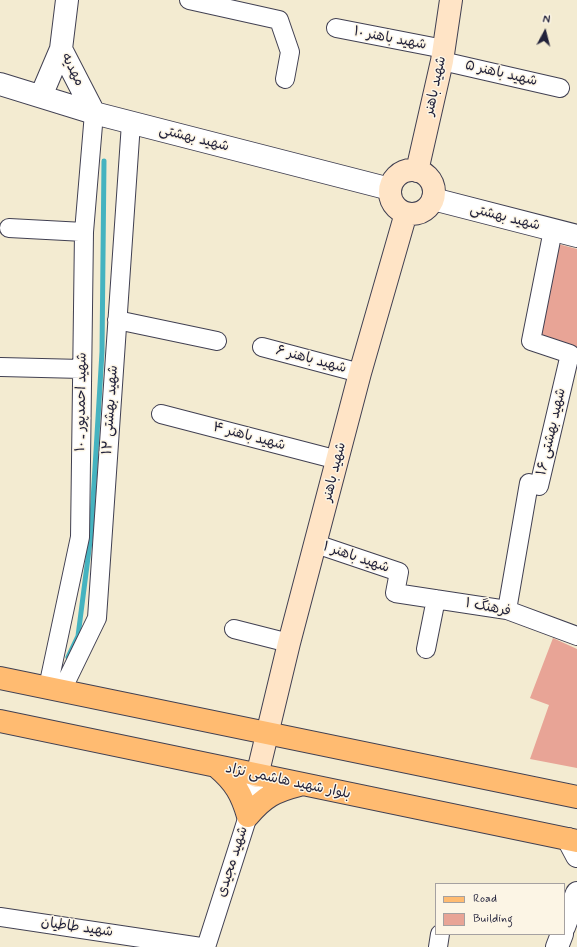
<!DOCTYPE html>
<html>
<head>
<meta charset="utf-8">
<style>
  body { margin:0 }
  #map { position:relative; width:577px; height:947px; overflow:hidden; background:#f3ebd1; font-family:Mynerve,sans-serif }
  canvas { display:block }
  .legend { position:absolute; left:435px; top:883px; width:130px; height:52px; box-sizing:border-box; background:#fcf5e5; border:1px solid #a5a1a1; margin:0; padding:5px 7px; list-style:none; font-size:12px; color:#22223b }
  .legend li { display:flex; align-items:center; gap:8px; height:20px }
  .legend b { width:20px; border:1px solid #a5a1a1 }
  .north { position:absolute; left:525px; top:12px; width:40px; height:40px; -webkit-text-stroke:3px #fcf5e5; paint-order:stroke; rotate:7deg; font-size:11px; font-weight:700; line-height:16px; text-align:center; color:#22223b }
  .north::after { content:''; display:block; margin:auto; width:14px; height:18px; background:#22223b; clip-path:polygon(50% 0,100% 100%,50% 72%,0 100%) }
</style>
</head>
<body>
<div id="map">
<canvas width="577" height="947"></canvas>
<ul class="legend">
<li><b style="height:5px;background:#ffbb71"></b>Road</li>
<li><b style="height:11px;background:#e8a496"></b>Building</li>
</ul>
<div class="north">N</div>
</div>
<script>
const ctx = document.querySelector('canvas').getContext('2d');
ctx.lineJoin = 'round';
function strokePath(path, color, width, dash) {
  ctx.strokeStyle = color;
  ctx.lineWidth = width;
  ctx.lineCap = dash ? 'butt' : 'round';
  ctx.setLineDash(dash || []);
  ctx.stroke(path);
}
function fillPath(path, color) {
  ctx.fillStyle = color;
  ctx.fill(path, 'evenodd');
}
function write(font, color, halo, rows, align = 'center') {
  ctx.font = font + ' Mynerve,"Playpen Sans Arabic",sans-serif';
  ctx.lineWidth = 3;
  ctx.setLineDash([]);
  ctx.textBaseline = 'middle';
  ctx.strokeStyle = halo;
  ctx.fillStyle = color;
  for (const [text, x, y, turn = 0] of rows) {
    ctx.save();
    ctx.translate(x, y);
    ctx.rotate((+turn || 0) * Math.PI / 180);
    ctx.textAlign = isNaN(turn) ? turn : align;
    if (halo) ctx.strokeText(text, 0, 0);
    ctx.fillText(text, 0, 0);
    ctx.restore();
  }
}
const stream = new Path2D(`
  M68,657L78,636L91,534L102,352L104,161`);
const building = new Path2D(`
  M558,244L577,249V347L538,335Z
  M553,638L577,649V768L530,759L549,705L530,698Z`);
const minor = new Path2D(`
  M189,0L279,20L290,52L285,79
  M336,28L444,49
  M442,61L560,88
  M9,228L84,232
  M117,320L217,341
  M262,347L360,373
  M1,367L82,369
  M161,414L338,460
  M316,544L399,572L395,593L507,610L577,636
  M507,610L529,483L539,486L570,354L531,341L553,230
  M234,629L289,643
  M426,649L436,599
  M48,687L80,537L84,232L94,113
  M62,690L97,618L131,123
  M0,917L201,947
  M206,947L248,816L257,776
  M438,947L440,934`);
const tertiary = new Path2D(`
  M67,0L61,49L94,113
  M0,84L94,113L390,189
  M41,96L61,49
  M433,199L577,236
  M568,839L577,856
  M564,927L577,893
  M557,947L562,934`);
const secondary = new Path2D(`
  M390 192a22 22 0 1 1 44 0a22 22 0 1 1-44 0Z
  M417,171L442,61L451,0
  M257,776L289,643L360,373L406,213`);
const primary = new Path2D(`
  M0,678L577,797
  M0,721L577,841
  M217,767C235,782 242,795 248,816
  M248,816C264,797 275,791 299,785`);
const streetNames = [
  ["شهید باهنر ۱۰",390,39,11],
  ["مهدیه",72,70,63],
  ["شهید باهنر ۵",501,74,13],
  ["شهید باهنر",436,86,-78],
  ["شهید بهشتی",194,139,14],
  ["شهید بهشتی",505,218,14],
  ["شهید باهنر ۶",311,360,15],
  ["شهید احمدپور ـ ۱۰",82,402,-89],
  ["شهید بهشتی ۱۲",111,410,-86],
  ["شهید بهشتی ۱۶",552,432,-77],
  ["شهید باهنر ۴",249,437,15],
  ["شهید باهنر",335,472,-76],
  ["شهید باهنر ۱",356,558,19],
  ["فرهنگ ۱",488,608,11],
  ["بلوار شهید هاشمی نژاد",288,782,12],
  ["شهید مجیدی",233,862,-72],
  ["شهید طاطیان",77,928,8]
];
strokePath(stream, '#45b3c0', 5);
fillPath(building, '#e8a496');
strokePath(minor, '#414052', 20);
strokePath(tertiary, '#414052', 24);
strokePath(secondary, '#414052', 24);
strokePath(primary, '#414052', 24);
strokePath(minor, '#fff', 18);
strokePath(tertiary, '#fff', 22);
strokePath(secondary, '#ffe4c6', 22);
strokePath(primary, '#ffbb71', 22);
write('14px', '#22223b', '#fcf5e5', streetNames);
</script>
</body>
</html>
